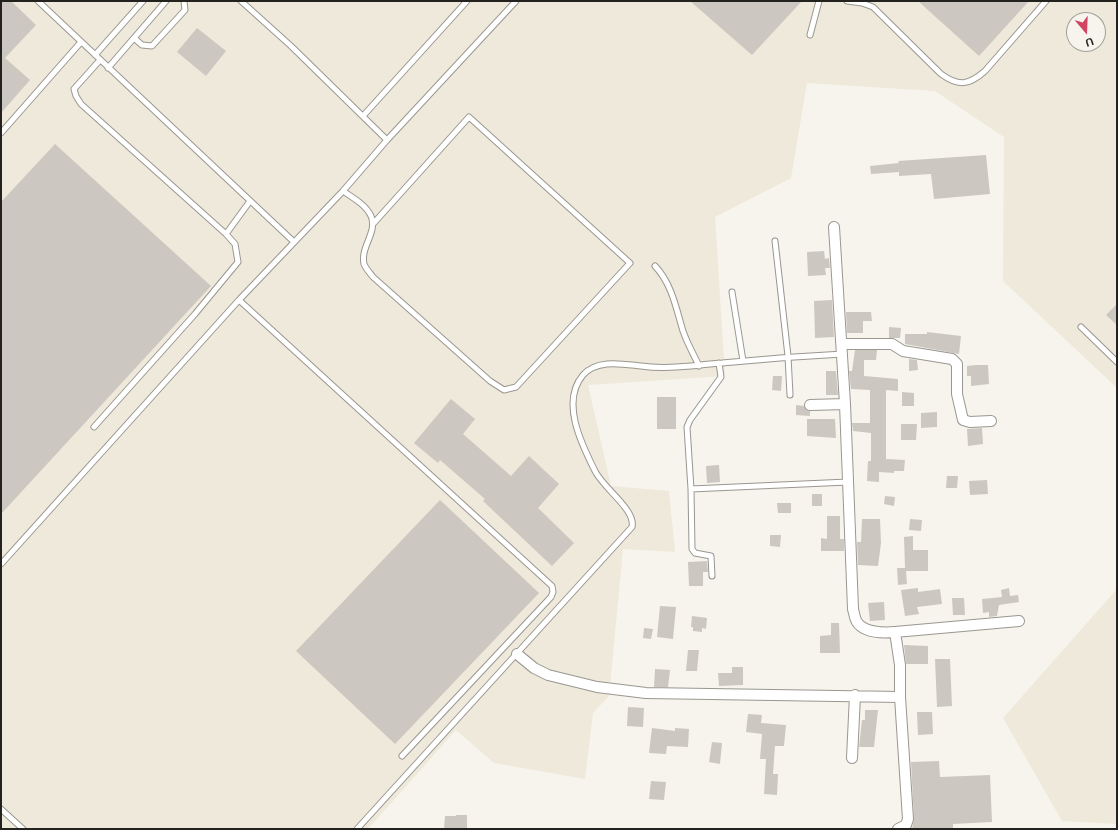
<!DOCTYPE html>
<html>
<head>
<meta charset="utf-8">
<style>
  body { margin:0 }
  #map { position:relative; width:1118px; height:830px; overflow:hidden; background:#f6f4ec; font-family:Helvetica,sans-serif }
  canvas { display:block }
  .frame { position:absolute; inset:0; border:2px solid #23221f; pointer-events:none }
  .north { position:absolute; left:1066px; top:12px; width:40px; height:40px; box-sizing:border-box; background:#f6f4ec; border:1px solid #a2a09a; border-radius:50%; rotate:161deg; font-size:11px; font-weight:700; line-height:16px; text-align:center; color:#23221f }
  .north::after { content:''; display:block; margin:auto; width:14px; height:18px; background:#d34362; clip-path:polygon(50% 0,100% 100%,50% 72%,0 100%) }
</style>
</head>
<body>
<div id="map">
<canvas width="1118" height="830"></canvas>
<div class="frame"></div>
<div class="north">U</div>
</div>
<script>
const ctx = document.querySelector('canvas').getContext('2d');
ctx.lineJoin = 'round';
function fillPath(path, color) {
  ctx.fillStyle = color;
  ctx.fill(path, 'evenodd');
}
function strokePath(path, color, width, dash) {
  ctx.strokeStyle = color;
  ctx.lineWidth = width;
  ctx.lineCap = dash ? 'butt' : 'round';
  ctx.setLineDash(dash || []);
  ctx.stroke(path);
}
const built = new Path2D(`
  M1,1H1117V388L1003,281L1004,137L935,91L807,83L791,178L715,217L725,376L588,385L611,486L669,491L675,552L623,549L609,696L593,713L585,779L494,763L456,730L368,829H1ZM1074,20H1098V44H1074Z
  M1117,589V824L1062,821L1003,718Z`);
const building = new Path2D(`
  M1,1H11L36,25L5,58L30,80L1,113Z
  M690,1H802L752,55Z
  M918,1H1029L979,56Z
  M197,28L226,51L206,76L177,52Z
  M55,144L211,286L1,514V202Z
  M986,155L990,194L934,199L931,174L899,176V172L871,174L870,166L899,163L898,161Z
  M824,251L825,259L829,258L830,268H825L826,275L808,276L807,252Z
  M832,300L834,337L815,338L814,301Z
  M1117,304V325L1106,315Z
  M846,312H871L872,321H863V333H847Z
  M889,327L901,328L900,338H889Z
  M927,332L961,336L959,354L905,344V334H927Z
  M855,350H877L876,360H864V376L898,379V391L886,390V459L905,460L904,471H894V473L879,472V482L867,481L868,461H871V433L853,431L852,423H870V390L851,389L849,371H852Z
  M909,359L917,360L918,370L909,371Z
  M976,365H988L989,384L971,386V376H967V366Z
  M826,371H836L838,395H826Z
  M773,376H782L781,391L772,390Z
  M902,392L914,393V406H902Z
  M657,397H676V429H657Z
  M451,399L475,419L463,434L511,476L529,456L559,484L538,508L574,543L552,566L483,501L485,499L440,460L438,463L414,443Z
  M796,405L804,406L807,410L810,411V416L796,415Z
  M937,412V427L921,428V413Z
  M807,419H835L836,438L807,436Z
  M901,424H917L916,440H901Z
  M982,428L983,444L968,446L967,429Z
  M719,465L720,482L707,483L706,466Z
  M947,476H958L957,488H946Z
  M987,480L988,494L970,495L969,481Z
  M812,494H822V506H812Z
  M885,496L895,497L894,506L884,504Z
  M440,500L539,593L395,744L296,651Z
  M777,503H791V513H778Z
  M827,516H840V539H844V551H821V538L827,539Z
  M862,519H880L881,543L878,566L858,565L857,542H861Z
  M910,519L922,520L921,531L909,530Z
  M770,535H781L780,547L770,546Z
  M913,536V550H928V571H906L907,584L898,585L897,568H905L904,537Z
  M707,561L708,572H703V586H689L688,562Z
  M918,588V592L940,589L942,604L917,607L919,614L905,616L901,590Z
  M1009,588L1010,596L1018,595L1019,602L999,605L997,616L989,617V612L983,613L982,599L1002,597L1001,590Z
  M952,598H964L965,615H953Z
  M884,602L885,620L870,621L868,603Z
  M660,606L676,607L673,639L657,637Z
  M692,616L707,618L706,629L702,628V632L693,631V627H691Z
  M831,623H839L840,653H820V636L831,635Z
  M644,628L653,629L651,639L643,638Z
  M904,645L928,646V664H906Z
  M688,650H699L697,671H686Z
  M935,659H950L952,706L937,707Z
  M732,667H743V685L719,686L718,673H732Z
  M655,669L670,670L668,687H654Z
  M628,707L644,708L643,727L627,726Z
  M865,710H878L874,747H859L862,720H865Z
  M917,712H932L933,734L918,735Z
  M748,714L762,715L761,723L786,725L784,746H775L773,774H778L777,795L764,794L766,759H760L762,734L746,732Z
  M652,728L675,731V728L689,729L688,747L667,746L666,754L649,753Z
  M712,742L722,743L720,764L709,762Z
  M939,761L940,777L990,775L992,822L953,824V828L912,829L914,819L911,762Z
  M651,781L666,782L664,800L649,799Z
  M456,815H467V829H444L445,816H456Z`);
const service = new Path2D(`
  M38,1L294,242
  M241,1L291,46L387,140
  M847,1L862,3L873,7L941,74C959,87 969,85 985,71L1046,1
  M810,35L819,1
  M134,38L142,45L152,46L185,10L184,1
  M95,55L143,1
  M100,60L74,89L76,96L81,104L226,234
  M108,68L166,1
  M363,116L467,1
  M1,133L81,42
  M343,191C352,197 366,205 371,216C378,232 360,247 364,264C366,269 370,273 373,277L490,381L504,390L516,387L630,263L469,117L373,224
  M775,241L788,356L790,395
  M655,266C672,284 676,308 683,331C687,343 694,355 699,366
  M732,292L743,361
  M239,300L552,586L553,592L551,597L402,756
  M1081,327L1117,362
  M94,427L195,314L238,262L235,244L226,234L250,201
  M691,489L848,482
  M1,564L239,300L343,191L387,140L516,1
  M712,576L711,556L695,553L692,549L691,489L687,427L690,420L721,377L719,363
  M1,809L23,829
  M357,829L632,527C636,510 604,489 595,471C582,445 560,402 583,375C597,359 622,364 641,366C668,370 694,365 722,363C762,359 802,356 843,354`);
const minor = new Path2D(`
  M834,227L845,404L853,609C854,613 855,619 857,622C864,633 884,633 895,632L900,665V697L908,819L906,825L898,829
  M842,344H892L903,351L952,359L957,364V394L963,420L970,422L991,421
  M810,405L845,404
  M895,632L1019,621
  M517,654L534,668L548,675L597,687L646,693L900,697
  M852,758L855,695`);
fillPath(built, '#eee9da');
fillPath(building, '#ccc8c1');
strokePath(service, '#999790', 7);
strokePath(minor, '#999790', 12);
strokePath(service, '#fff', 5);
strokePath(minor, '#fff', 10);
</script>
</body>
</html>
